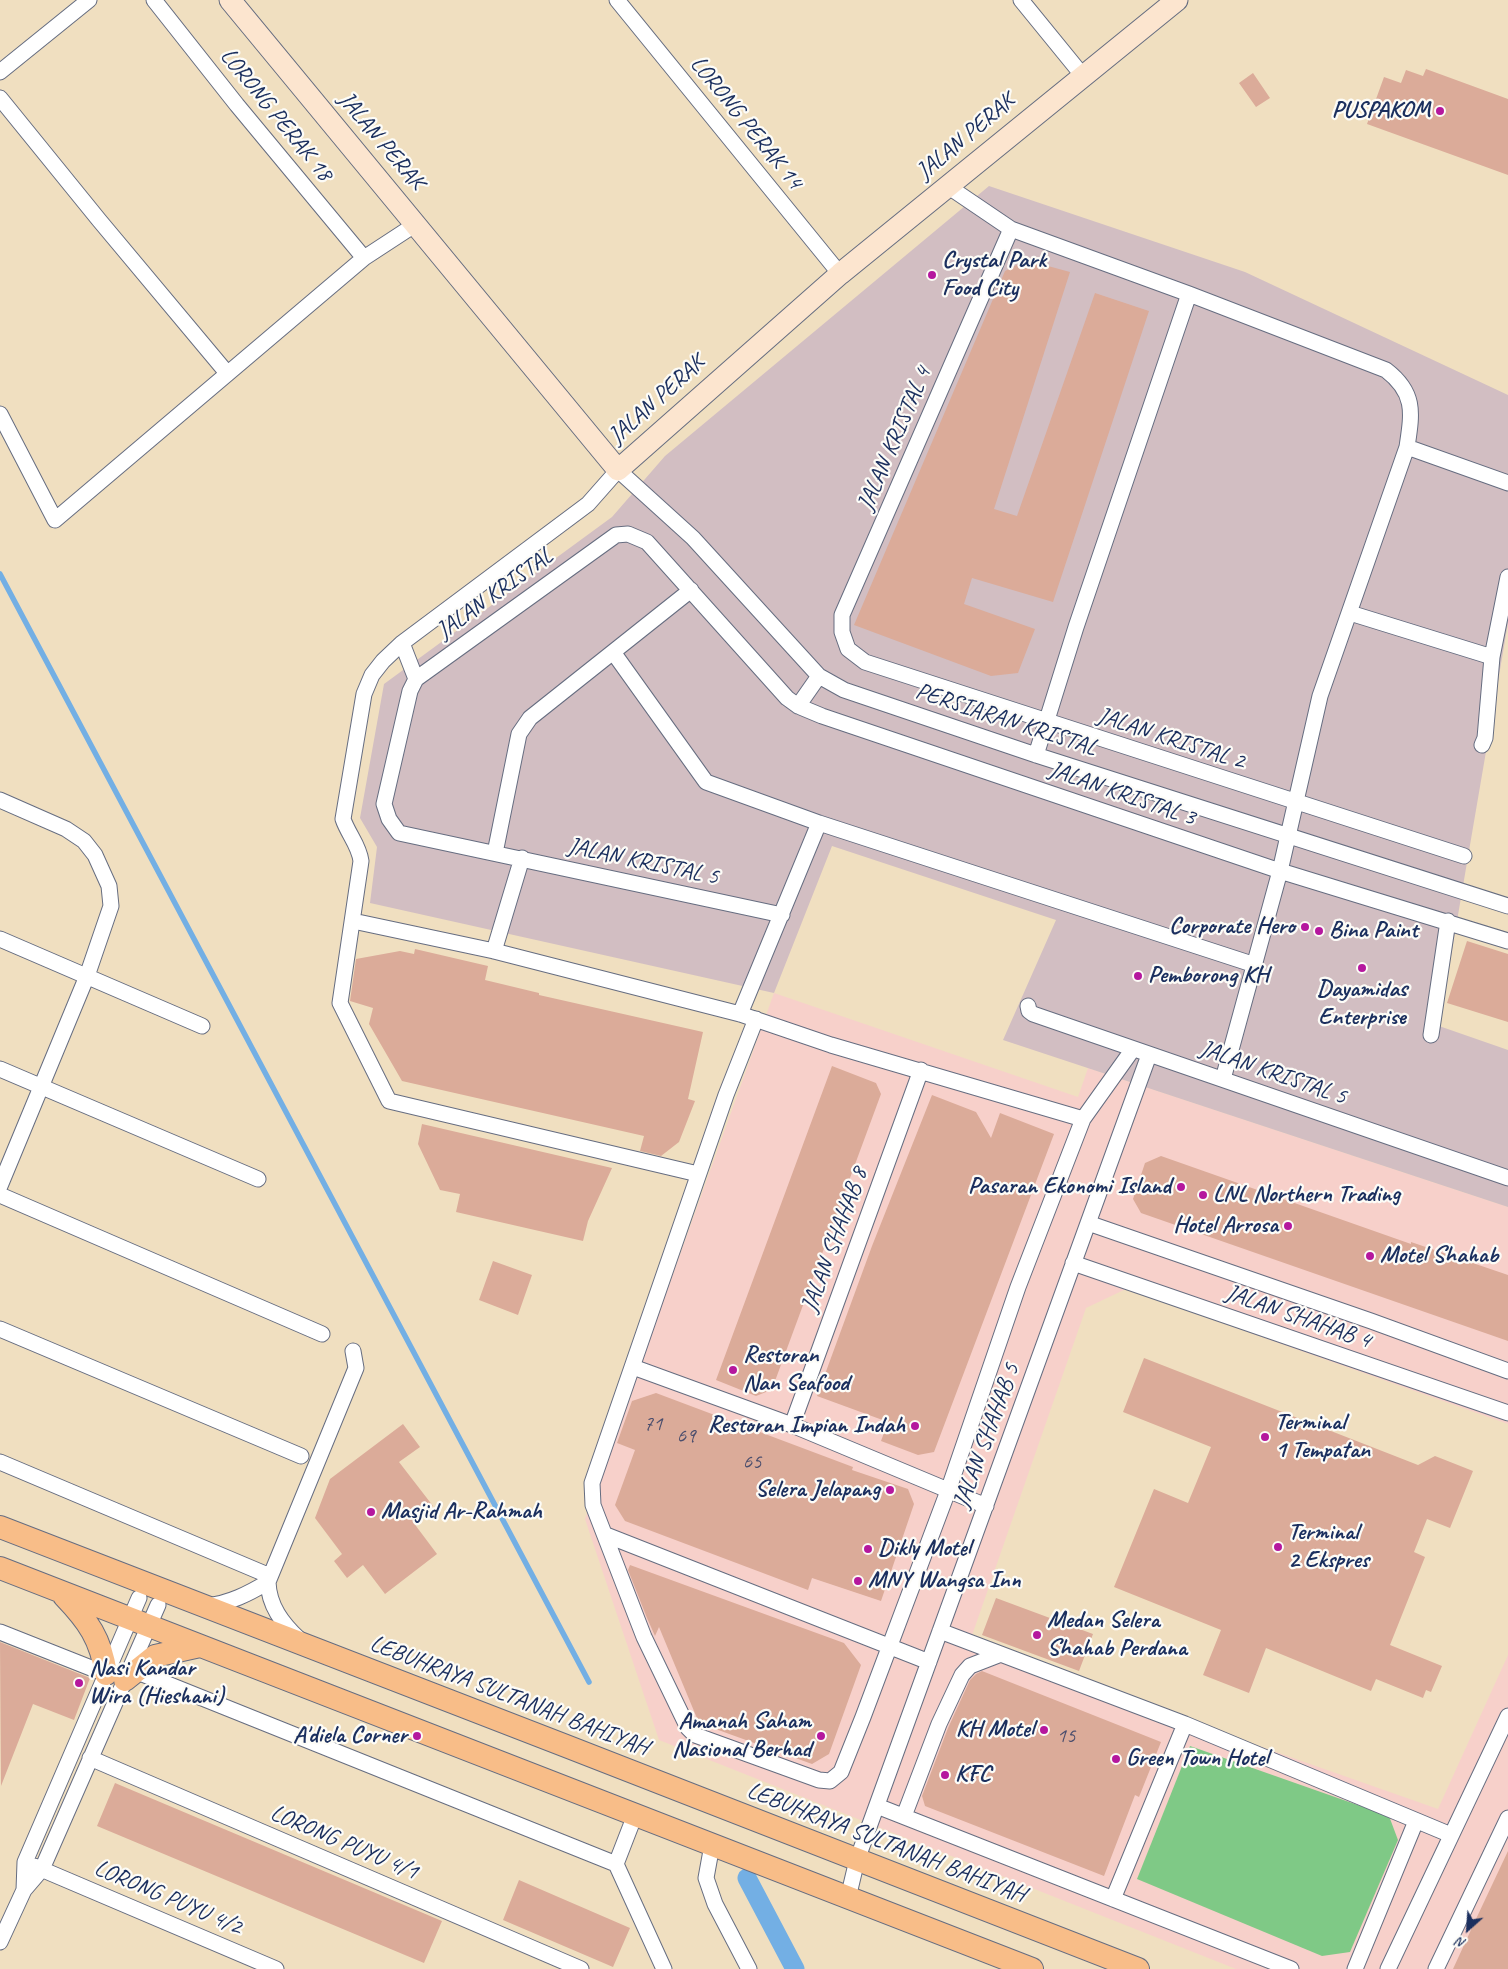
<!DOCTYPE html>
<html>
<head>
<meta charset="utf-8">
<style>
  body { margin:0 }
  #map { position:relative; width:1508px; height:1969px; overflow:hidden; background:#f0dfc0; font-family:Caveat,sans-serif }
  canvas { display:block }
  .north { position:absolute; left:1443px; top:1904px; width:50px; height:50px; -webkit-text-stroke:4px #fdfcf7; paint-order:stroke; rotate:206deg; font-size:14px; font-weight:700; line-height:20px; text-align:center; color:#1b2f5e }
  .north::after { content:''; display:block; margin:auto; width:18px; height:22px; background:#1b2f5e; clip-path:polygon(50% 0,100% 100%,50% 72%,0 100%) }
</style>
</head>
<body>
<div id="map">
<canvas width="1508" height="1969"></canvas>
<div class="north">N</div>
</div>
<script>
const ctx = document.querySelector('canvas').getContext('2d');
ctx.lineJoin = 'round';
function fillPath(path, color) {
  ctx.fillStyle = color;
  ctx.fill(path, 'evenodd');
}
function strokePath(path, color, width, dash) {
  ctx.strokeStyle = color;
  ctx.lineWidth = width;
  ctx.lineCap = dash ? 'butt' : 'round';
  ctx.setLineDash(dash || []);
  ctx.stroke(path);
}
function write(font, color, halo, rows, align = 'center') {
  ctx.font = font + ' Caveat,sans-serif';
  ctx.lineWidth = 4.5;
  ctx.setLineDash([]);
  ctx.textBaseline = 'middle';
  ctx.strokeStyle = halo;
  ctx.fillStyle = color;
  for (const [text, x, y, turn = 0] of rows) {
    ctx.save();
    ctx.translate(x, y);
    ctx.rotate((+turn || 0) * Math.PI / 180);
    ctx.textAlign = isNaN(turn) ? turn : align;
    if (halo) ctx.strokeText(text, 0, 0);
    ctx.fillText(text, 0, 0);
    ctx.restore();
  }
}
const built = new Path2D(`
  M774,993L1078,1097L1088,1068L1508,1207V1424L1126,1289L1086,1308L969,1644L1438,1809L1508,1655V1969H1236L659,1740L585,1519Z`);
const industrial = new Path2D(`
  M989,186L1245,272L1508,395V623L1439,1026L1508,1050V1207L1003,1040L1056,920L832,846L774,993L370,903L377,847L360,818L384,684L612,517L665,456Z`);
const green = new Path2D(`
  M1190,1746L1389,1816L1398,1840L1350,1952L1322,1956L1137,1879Z`);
const stream = new Path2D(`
  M0,574L589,1682`);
const canal = new Path2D(`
  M747,1878L795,1969`);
const building = new Path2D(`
  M1426,69L1508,99V175L1367,124L1384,77L1401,83L1406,70L1423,76Z
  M1253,73L1270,98L1256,107L1239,83Z
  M1026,260L1070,272L994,509L1017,516L1095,293L1149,311L1053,602L972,578L964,604L1035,629L1018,673L991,676L854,625L1005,271Z
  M1467,941L1508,954V1022L1447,1003Z
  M415,949L488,966L485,980L539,993V995L703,1032L688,1099L695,1101L679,1142L661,1156L640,1151L644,1136L402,1081L369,1024L373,1008L350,1001L356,959L400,951L414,954Z
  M832,1066L876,1083L881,1094L775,1381L771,1379L766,1392L756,1396L716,1380Z
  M932,1095L976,1112L991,1138L1000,1113L1054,1134L934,1452L918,1455L881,1441L888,1422L817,1396L872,1246Z
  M422,1124L612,1168L588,1221L583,1241L456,1212L460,1194L440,1190L418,1144Z
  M1161,1156L1411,1244V1242L1508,1275V1341L1141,1213L1133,1199L1145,1163Z
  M493,1261L532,1275L518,1315L479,1300Z
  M1144,1358L1418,1465L1435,1456L1473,1471L1450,1528L1427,1519L1414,1552L1425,1557L1390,1645L1442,1666L1431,1692L1426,1690L1423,1698L1376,1679L1371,1691L1266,1648L1249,1693L1203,1675L1221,1630L1114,1587L1154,1489L1188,1503L1211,1447L1123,1412Z
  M656,1393L853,1467L852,1470L908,1489L914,1504L881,1601L812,1578L808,1590L625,1521L615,1505L635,1450L617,1443L632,1401Z
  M403,1424L420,1447L399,1462L433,1506L413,1522L437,1554L385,1594L363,1565L347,1578L334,1561L342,1554L315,1518L330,1479Z
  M630,1565L844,1643L861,1665L829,1754L812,1764L699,1723L659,1627L655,1636L647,1618L628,1570Z
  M996,1598L1093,1634L1079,1671L982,1635Z
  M0,1642L90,1678L74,1720L33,1704L1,1786Z
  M982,1671L1161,1742L1139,1797L1135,1795L1104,1876L925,1806L922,1796L948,1728L970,1680L976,1674Z
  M115,1783L442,1921L424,1963L97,1826Z
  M1508,1851V1969H1453L1476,1919Z
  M519,1880L630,1928L613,1967L503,1920Z`);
const street = new Path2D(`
  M154,0L237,105L364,258
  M617,0L840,274
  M1021,0L1083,76
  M0,72L89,0
  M0,98L99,220L227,373
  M949,187L1011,229L1189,294L1386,370C1416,393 1412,413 1407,447L1320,696L1280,871L1223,1079
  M1011,229L842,615V632L848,649L865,662L1464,856
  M0,414L55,520L364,258L416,224
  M1407,447L1508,483
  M1350,613L1492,657
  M402,643L416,679
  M613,652L706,782L819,823L1255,965
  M798,706L819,676
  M1482,745L1485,738L1492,657L1508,577
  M1036,755L1076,627L1189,294
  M0,800L66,829L84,841L95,855L109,886L111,906L87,976L0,1186
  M495,853L519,734L530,718L691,590
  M782,915L399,833L389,819L384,804L410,691L416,679L616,535L628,534L647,542L787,698L798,706L822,716L1280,871L1508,941
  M353,921L494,951L740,1014L831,1045L1083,1119
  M0,939L202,1026
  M494,951L522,858
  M1028,1006L1029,1011L1033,1014L1508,1178
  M740,1014L819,823
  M756,1019L726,1095L592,1483L593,1505L644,1637L688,1728L695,1735L819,1780L830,1781L841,1772L863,1717L948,1491L1018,1287L1083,1119L1133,1049
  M1431,1035L1448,921
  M0,1069L258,1179
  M698,1174L389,1101L340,1003L361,861C359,845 348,834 343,819L364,694L372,675L383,661L402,643L588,504L618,470L693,538L819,676L844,690L1036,755L1508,906
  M0,1195L322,1334
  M1088,1223L1371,1321L1508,1371
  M1073,1263L1508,1413
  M0,1329L301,1456
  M633,1367L792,1425L986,1506
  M792,1425L921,1070
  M0,1462L270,1576
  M606,1535L929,1662
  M207,1606C230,1603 248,1594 268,1582
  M940,1631L1185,1724L1451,1835
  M0,1632L106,1674
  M299,1639C282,1623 269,1606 268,1582L356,1368L353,1351
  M135,1671L616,1864L664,1969
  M90,1758L581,1969
  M877,1806L1291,1969
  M904,1816L939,1724L962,1675L970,1666L1001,1654
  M712,1845L706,1878L715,1904L749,1969
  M616,1864L635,1815
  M34,1866L276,1969
  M24,1890L25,1862L139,1598
  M848,1898L857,1860L1149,1055
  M1113,1899L1185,1724
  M0,1942L24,1890L42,1869L158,1605
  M1355,1969L1416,1821
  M1388,1969L1508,1716
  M1436,1969L1508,1818`);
const secondary = new Path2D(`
  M230,0L618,470L840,274L1177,0`);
const primary = new Path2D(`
  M0,1527L566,1746L1138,1969
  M0,1568L1032,1969
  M64,1596C88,1621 101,1639 106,1674
  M125,1680L155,1656L200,1646`);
const markers = [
  [1440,111,5,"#b5179e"],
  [932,275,5,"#b5179e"],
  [1305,927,5,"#b5179e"],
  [1319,931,5,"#b5179e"],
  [1362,968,5,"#b5179e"],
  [1138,976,5,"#b5179e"],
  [1181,1187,5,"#b5179e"],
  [1203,1195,5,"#b5179e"],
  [1288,1226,5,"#b5179e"],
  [1370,1256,5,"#b5179e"],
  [733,1370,5,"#b5179e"],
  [915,1426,5,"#b5179e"],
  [1265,1437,5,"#b5179e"],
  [890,1490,5,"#b5179e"],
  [371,1512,5,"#b5179e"],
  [1278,1547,5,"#b5179e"],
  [868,1549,5,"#b5179e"],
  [858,1581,5,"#b5179e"],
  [1037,1635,5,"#b5179e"],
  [79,1683,5,"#b5179e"],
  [1044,1730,5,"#b5179e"],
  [417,1736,5,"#b5179e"],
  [821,1736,5,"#b5179e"],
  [1116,1759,5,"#b5179e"],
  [945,1775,5,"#b5179e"]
];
const numberNames = [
  ["71",653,1424],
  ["69",686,1436],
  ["65",752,1462],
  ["15",1066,1736]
];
const poiNames = [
  ["PUSPAKOM",1430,111,"right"],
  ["Crystal Park",942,261],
  ["Food City",942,289],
  ["Corporate Hero",1295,927,"right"],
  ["Bina Paint",1329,931],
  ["Pemborong KH",1148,976],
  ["Dayamidas",1362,990,"center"],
  ["Enterprise",1362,1018,"center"],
  ["Pasaran Ekonomi Island",1171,1187,"right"],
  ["LNL Northern Trading",1213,1195],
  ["Hotel Arrosa",1278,1226,"right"],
  ["Motel Shahab",1380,1256],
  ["Restoran",743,1356],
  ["Nan Seafood",743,1384],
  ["Terminal",1275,1423],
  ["1 Tempatan",1275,1451],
  ["Restoran Impian Indah",905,1426,"right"],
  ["Selera Jelapang",880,1490,"right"],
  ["Masjid Ar-Rahmah",381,1512],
  ["Terminal",1288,1533],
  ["2 Ekspres",1288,1561],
  ["Dikly Motel",878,1549],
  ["MNY Wangsa Inn",868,1581],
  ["Medan Selera",1047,1621],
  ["Shahab Perdana",1047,1649],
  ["Nasi Kandar",89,1669],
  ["Wira (Hieshani)",89,1697],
  ["Amanah Saham",811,1722,"right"],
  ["Nasional Berhad",811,1750,"right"],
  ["KH Motel",1034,1730,"right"],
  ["A'diela Corner",407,1736,"right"],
  ["Green Town Hotel",1126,1759],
  ["KFC",955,1775]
];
const streetNames = [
  ["LORONG PERAK 18",276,115,51],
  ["LORONG PERAK 14",746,123,51],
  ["JALAN PERAK",966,137,-40],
  ["JALAN PERAK",381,141,50],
  ["JALAN PERAK",657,400,-42],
  ["JALAN KRISTAL 4",895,439,-67],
  ["JALAN KRISTAL",495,594,-36],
  ["PERSIARAN KRISTAL",1006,720,18],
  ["JALAN KRISTAL 2",1171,739,18],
  ["JALAN KRISTAL 3",1122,794,19],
  ["JALAN KRISTAL 5",643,862,12],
  ["JALAN KRISTAL 5",1273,1073,19],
  ["JALAN SHAHAB 8",835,1240,-70],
  ["JALAN SHAHAB 4",1298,1317,19],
  ["JALAN SHAHAB 5",987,1436,-70],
  ["LEBUHRAYA SULTANAH BAHIYAH",509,1696,21],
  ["LORONG PUYU 4/1",344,1843,23],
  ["LEBUHRAYA SULTANAH BAHIYAH",886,1843,21],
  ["LORONG PUYU 4/2",168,1898,23]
];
fillPath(built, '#f7d0ca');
fillPath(industrial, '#d2bec2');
fillPath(green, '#7fc986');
strokePath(stream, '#73afe4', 5.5);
strokePath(canal, '#73afe4', 19);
fillPath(building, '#dbab99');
strokePath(street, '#666d80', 17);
strokePath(secondary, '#666d80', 23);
strokePath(primary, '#666d80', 24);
strokePath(street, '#fff', 15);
strokePath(secondary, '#fce5cf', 21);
strokePath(primary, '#f8bd88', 22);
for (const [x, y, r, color] of markers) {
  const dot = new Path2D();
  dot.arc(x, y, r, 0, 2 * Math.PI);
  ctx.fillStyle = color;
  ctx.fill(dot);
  strokePath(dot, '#fdfcf7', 2);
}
write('21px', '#4b4e6d', null, numberNames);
write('bold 24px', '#1b2f5e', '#fdfcf7', poiNames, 'left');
write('24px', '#1b2f5e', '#fdfcf7', streetNames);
</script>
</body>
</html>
